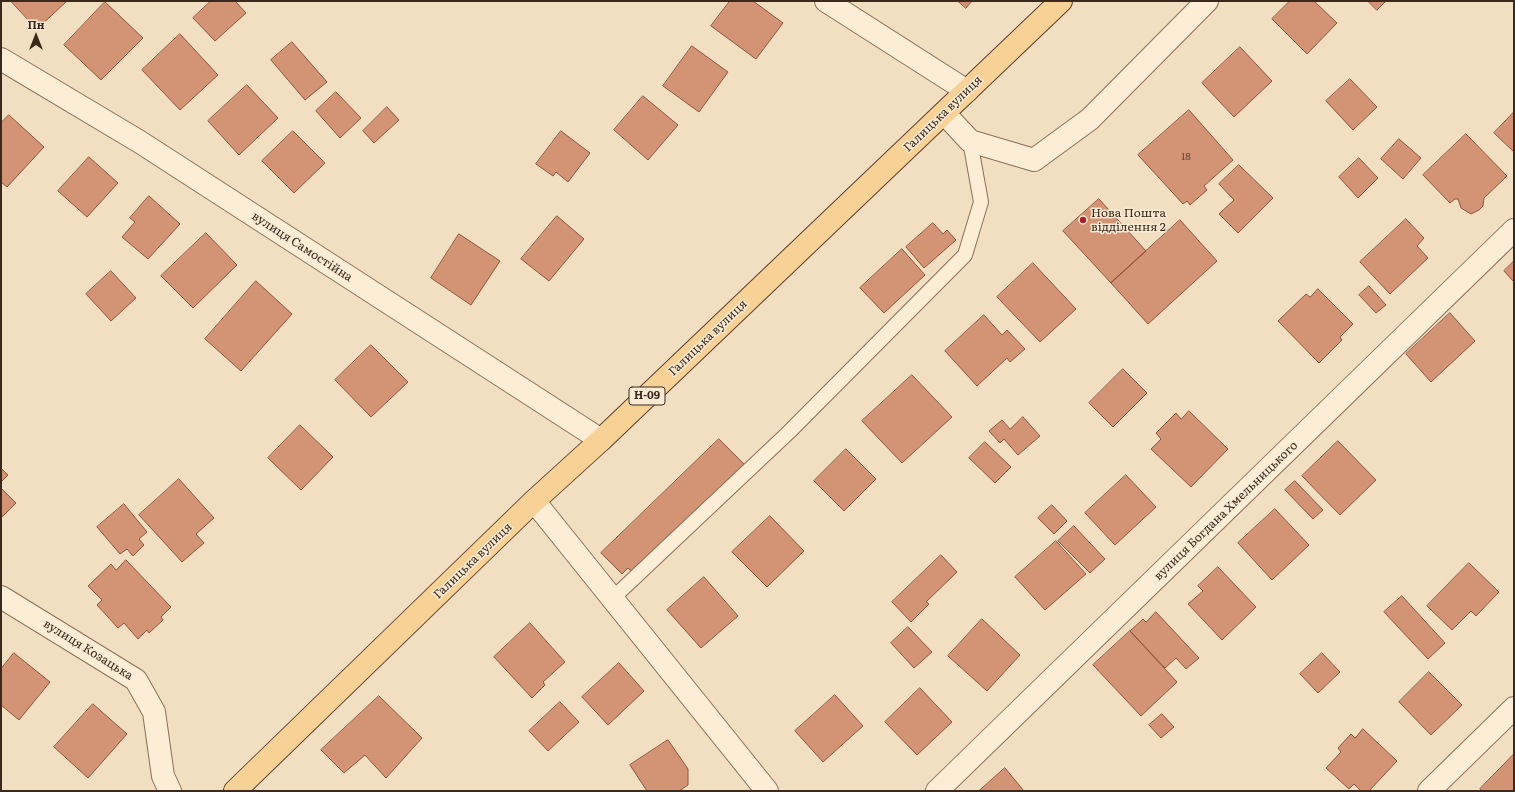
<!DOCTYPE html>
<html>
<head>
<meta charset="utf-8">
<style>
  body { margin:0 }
  #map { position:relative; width:1515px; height:792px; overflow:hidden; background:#f2dfc2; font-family:Literata,serif }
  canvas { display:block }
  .frame { position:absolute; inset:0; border:2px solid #3c291d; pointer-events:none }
  .north { position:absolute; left:16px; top:16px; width:40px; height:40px; -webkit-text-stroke:3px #f8ead3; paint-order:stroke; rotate:0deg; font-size:11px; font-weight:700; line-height:16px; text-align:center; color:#3c291d }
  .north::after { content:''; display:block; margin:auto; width:14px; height:18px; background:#3c291d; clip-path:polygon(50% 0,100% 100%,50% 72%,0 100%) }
</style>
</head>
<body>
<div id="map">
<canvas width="1515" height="792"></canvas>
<div class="frame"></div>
<div class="north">Пн</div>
</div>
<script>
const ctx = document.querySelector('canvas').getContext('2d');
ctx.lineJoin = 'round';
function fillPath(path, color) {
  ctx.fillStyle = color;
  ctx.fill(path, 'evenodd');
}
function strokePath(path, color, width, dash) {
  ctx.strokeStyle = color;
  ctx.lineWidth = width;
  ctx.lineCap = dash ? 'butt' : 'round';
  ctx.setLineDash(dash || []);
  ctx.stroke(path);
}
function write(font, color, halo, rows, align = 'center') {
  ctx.font = font + ' Literata,serif';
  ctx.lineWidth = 3;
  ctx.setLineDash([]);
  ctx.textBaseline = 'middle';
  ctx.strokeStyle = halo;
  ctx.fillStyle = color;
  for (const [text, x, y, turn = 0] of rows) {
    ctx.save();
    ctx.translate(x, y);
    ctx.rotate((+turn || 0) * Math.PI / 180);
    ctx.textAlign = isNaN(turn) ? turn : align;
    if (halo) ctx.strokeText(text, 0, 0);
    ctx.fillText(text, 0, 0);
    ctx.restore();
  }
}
const building = new Path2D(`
  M11,1H67L37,29Z
  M211,1H235L246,13L215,41L193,18Z
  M730,1H753L783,23L756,59L711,26Z
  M958,1H972L966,8Z
  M1290,1H1314L1337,23L1307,54L1272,19Z
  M1368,1H1386L1377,10Z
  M105,2L143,38L101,80L64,45Z
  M180,34L218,75L180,110L142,70Z
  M292,42L327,82L305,100L271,60Z
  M692,46L728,72L699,112L663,86Z
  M1240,47L1272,81L1234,117L1202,83Z
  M1350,79L1377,107L1353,130L1326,101Z
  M247,85L278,118L239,155L208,121Z
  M336,92L361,118L340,138L316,111Z
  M643,96L678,125L648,160L614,130Z
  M387,107L399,120L374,143L363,131Z
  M1189,110L1233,160L1204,186L1207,190L1190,205L1187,201L1183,204L1138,155Z
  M1514,112V152L1494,133Z
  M9,115L44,147L7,187L1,182V123Z
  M293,131L325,163L294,193L262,161Z
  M561,131L590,153L568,182L556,172L553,176L536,164Z
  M1466,134L1507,176L1484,198L1483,206L1479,210L1471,214L1461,208L1458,199H1455L1450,203L1423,175Z
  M1399,139L1421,158L1403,179L1381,159Z
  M89,157L118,183L87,217L58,191Z
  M1359,158L1378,178L1358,198L1339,177Z
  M1239,165L1273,198L1238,233L1219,214L1234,200L1219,184Z
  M149,196L180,224L148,259L122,237L135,222L130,218Z
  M1099,199L1146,251L1111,283L1063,231Z
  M557,216L584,239L549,281L521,259Z
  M1406,219L1424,238L1417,246L1428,258L1390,294L1360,262Z
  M1180,220L1217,261L1148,324L1111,283Z
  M933,223L943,234L947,230L956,240L924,268L906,247Z
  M206,233L237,265L193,308L161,276Z
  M459,234L500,261L471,305L431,278Z
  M902,249L925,275L884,313L860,288Z
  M1514,261V282L1504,271Z
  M1033,263L1076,309L1040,342L997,297Z
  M111,271L136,298L111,321L86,294Z
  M256,281L292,314L241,371L205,339Z
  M1369,286L1386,305L1376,313L1359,295Z
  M1318,289L1353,324L1340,337L1342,340L1319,363L1278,321L1306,294L1310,297Z
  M1450,313L1475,341L1431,382L1406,354Z
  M984,315L1002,335L1007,330L1025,349L1010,362L1007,358L977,386L945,351Z
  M371,345L408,382L371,417L335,380Z
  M1123,369L1147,393L1113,427L1089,403Z
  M912,375L952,417L902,463L862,421Z
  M1189,411L1228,449L1191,487L1151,449L1161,439L1156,433L1176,413L1181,419Z
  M1023,417L1040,436L1018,455L1004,439L1000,443L989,431L1002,420L1010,429Z
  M300,425L333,457L301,490L268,458Z
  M719,439L746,466L634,574L628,568L622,574L601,553Z
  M1338,441L1376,480L1340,515L1302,476Z
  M985,442L1011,467L995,483L969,458Z
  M846,449L876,479L844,511L814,481Z
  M1,468L8,475L1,482Z
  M1126,475L1156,507L1115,545L1085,513Z
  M179,479L214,518L196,534L204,543L182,562L139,515Z
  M1295,481L1323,510L1313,519L1285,490Z
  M1,488L16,503L1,518Z
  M124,504L147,532L139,539L144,545L133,556L127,549L120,554L97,527Z
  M1052,505L1067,521L1054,534L1038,518Z
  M1275,509L1309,545L1272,580L1238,543Z
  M770,516L804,551L767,587L732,552Z
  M1074,526L1105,559L1090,573L1058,541Z
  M1056,541L1086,574L1045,610L1015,577Z
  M941,555L957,572L926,602L929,604L911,622L892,602Z
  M126,560L171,607L161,617L163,620L149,633L147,630L138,639L124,623L118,628L97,605L102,600L88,586L111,564L116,570Z
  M1469,563L1499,592L1476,616L1471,611L1452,630L1427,606Z
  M1218,567L1256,607L1222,640L1188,604L1203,591L1198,586Z
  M704,577L738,616L701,648L667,610Z
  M1402,596L1445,643L1428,659L1384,612Z
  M1156,612L1199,658L1186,669L1176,658L1165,668L1130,631L1143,619L1146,622Z
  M982,619L1020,655L987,691L948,656Z
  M530,623L565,662L543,682L545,685L532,698L494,657Z
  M908,627L932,652L914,668L891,643Z
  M1130,631L1177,682L1141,716L1093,665Z
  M14,653L50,682L19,720L1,705V669Z
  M1322,653L1340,672L1318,693L1300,674Z
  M619,663L644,691L608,725L582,697Z
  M1429,672L1462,705L1431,735L1399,702Z
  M920,688L952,722L917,755L885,722Z
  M835,695L863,726L823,762L795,731Z
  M379,696L422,738L386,778L365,755L344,773L321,750Z
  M560,702L579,722L548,751L529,731Z
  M93,704L127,734L88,778L54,747Z
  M1162,714L1174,727L1161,738L1149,725Z
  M1363,729L1397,761L1369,791H1361L1354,784L1349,789L1326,768L1341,752L1338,748L1351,734L1355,738Z
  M668,740L688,769V785L679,791H647L630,765Z
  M1514,754V791H1482L1480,789Z
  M1005,768L1024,791H979Z`);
const service = new Path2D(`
  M613,598L789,432L965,255L981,202L970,141`);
const minor = new Path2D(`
  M826,1L967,91
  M1,59L140,142L601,440
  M944,113L970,141L1034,160L1090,119L1207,1
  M534,501L767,791
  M1,597L136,680L154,712L163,776L170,791
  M937,791L1514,230
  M1429,791L1514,708`);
const primary = new Path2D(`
  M235,791L534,501L601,440L1061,1`);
const markers = [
  [1083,220,4,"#a2222f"]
];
const numberNames = [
  ["18",1186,157]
];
const shields = [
  [647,396,36]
];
const shieldNames = [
  ["Н-09",647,396]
];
const streetNames = [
  ["Галицька вулиця",943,114,-44],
  ["вулиця Самостійна",302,247,33],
  ["Галицька вулиця",708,338,-44],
  ["вулиця Богдана Хмельницького",1226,511,-44],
  ["Галицька вулиця",473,561,-44],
  ["вулиця Козацька",88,650,32]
];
const poiNames = [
  ["Нова Пошта",1091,213],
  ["відділення 2",1091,227]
];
fillPath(building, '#d39375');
strokePath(building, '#8f543b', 1);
strokePath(service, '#8e6f57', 16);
strokePath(minor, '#8e6f57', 24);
strokePath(primary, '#5b3e2c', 24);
strokePath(service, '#fcedd7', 14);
strokePath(minor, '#fcedd7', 22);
strokePath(primary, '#f8d197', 22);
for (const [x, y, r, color] of markers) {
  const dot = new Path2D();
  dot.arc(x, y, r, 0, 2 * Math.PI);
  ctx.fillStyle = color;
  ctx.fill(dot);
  strokePath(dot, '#f8ead3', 1.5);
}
write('10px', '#624433', null, numberNames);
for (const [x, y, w] of shields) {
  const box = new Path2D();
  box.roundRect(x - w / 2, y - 9, w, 18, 3);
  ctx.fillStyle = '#f8ead3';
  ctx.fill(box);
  strokePath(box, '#3c291d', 1);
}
write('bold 11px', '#3c291d', null, shieldNames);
write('12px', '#3c291d', '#f8ead3', streetNames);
write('12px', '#3c291d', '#f8ead3', poiNames, 'left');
</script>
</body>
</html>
